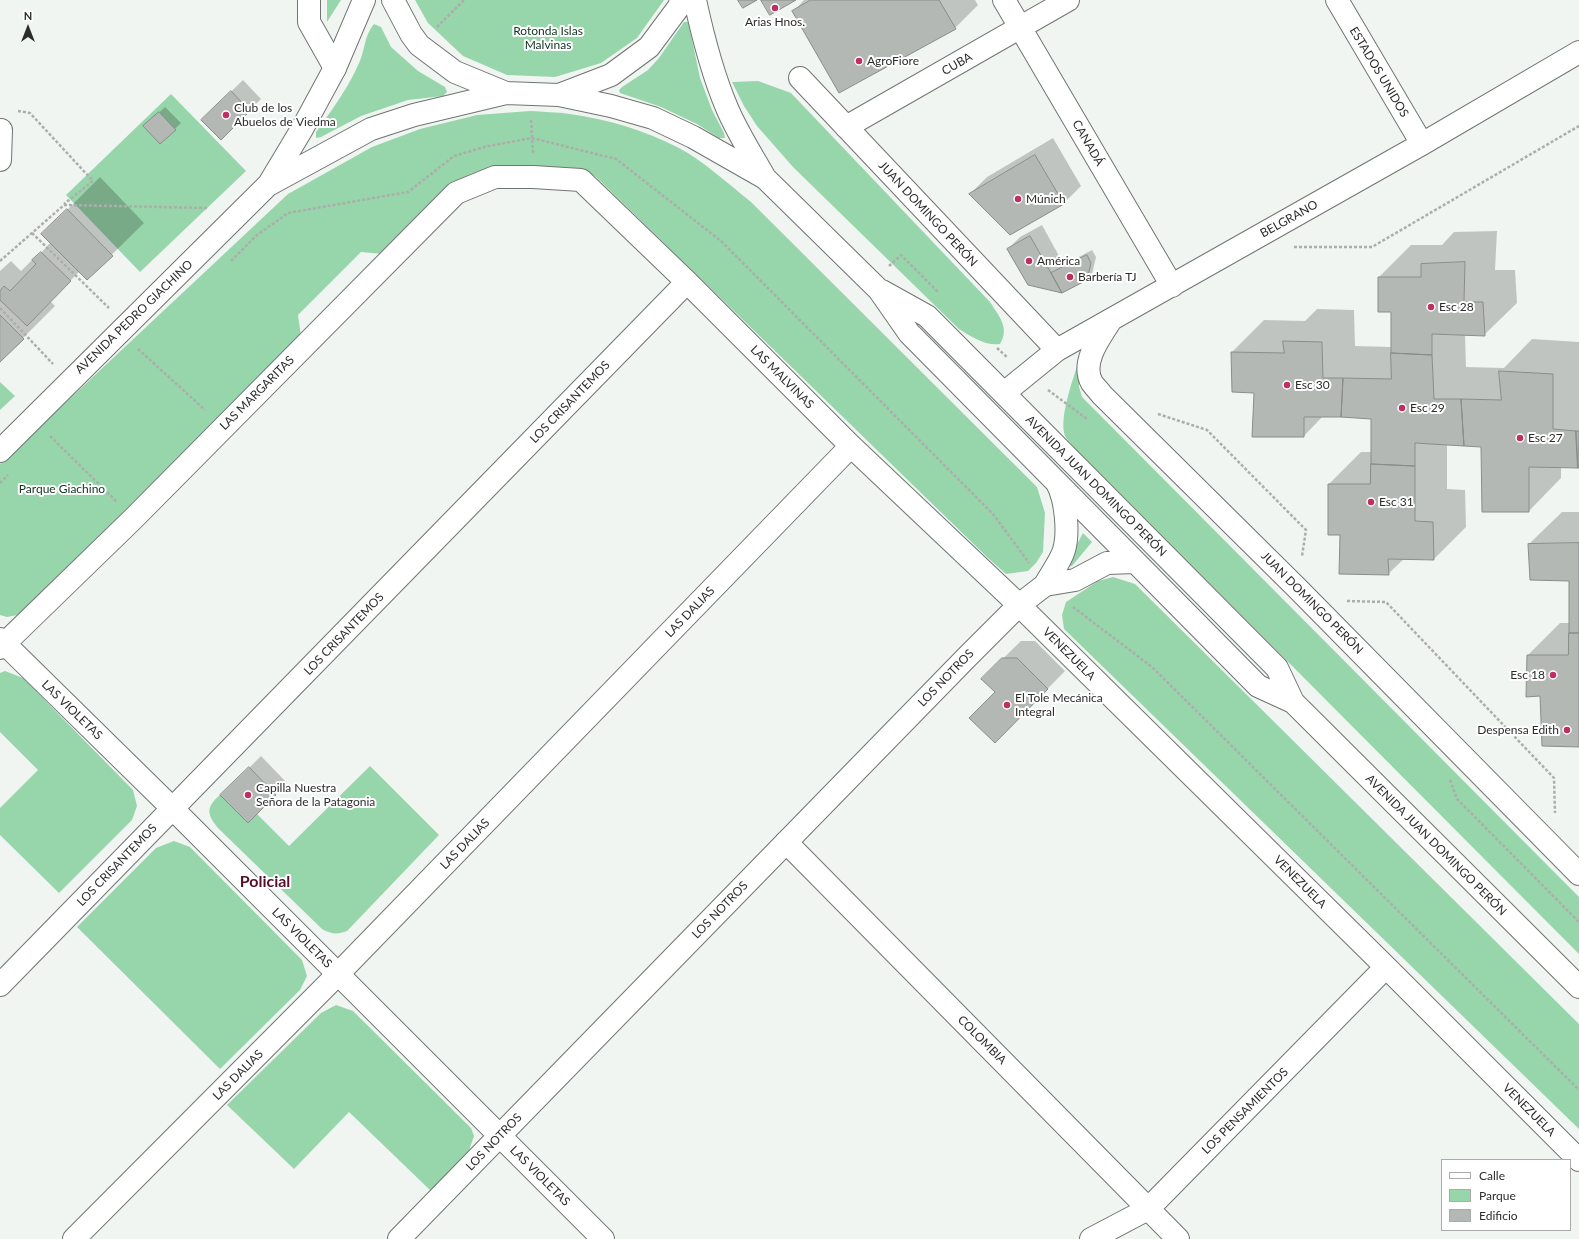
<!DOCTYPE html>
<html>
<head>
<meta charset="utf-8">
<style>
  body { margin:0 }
  #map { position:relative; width:1579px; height:1239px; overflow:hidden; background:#f1f5f2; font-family:Lato,sans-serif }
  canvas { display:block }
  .legend { position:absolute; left:1441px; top:1159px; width:130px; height:72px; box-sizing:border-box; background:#fff; border:1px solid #aaabaa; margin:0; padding:5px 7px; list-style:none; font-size:12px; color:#2b2c2b }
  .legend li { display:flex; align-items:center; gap:8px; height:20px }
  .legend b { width:20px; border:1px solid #aaabaa }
  .north { position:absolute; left:8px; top:8px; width:40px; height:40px; -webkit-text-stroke:3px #fff; paint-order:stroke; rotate:0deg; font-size:11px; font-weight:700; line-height:16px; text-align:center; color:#2b2c2b }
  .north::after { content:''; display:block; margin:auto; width:14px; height:18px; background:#2b2c2b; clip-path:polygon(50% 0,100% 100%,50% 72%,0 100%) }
</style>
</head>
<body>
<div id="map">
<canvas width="1579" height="1239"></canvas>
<ul class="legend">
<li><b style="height:5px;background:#fff"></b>Calle</li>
<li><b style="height:11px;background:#97d5aa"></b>Parque</li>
<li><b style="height:11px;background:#b4b8b5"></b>Edificio</li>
</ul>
<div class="north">N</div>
</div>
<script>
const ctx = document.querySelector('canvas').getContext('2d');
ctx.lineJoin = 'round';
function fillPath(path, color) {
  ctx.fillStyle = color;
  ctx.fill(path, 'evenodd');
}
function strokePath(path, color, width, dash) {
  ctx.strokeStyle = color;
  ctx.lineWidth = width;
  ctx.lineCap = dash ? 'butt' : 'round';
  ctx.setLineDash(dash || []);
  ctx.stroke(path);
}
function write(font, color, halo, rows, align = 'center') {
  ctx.font = font + ' Lato,sans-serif';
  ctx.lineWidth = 4;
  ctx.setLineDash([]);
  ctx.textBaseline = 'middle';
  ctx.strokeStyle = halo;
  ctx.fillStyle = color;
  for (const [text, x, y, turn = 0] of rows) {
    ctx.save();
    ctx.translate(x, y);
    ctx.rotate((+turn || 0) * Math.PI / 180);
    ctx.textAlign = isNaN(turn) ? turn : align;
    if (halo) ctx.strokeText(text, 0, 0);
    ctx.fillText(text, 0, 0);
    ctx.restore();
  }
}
const green = new Path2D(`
  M327,0H341L327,22Z
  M415,0H664L637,38L601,63L555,77L507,75L463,56L428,23Z
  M684,22H688L689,25L700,78L712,110L724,133L725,138H719L697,124L661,107L620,93L619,90L622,87L648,70L659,58Z
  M374,24L381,27L391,47L418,71L445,87L447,92L443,96L408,100L361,116L321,137L316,138V132C332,110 349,87 360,61C365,48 365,34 374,24Z
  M758,81L791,93L990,302C999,316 1010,328 1000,344C985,346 972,337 959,329L793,167L757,126L744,106L732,82Z
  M171,94L246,171L140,272L66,195Z
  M530,111C543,112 557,112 570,114C607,119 644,130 677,147C704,161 727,183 751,202L1037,487L1045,513L1043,552L1036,563L1028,571L1006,574L988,558L595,176L575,168L505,166L481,171L383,254L361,252L298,315L301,336L23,614L7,617L0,615V464L288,194L372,147L420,129L477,115Z
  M1081,355L1079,387L1082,397L1579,897V954L1075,448C1072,444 1067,440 1065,436C1058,418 1075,373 1081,355Z
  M0,382L15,396L0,410Z
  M1083,533L1092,542L1072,566L1065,567Z
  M1113,577L1135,584L1579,1024V1129L1064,629L1062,615L1066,602L1098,581Z
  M5,671L23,678L133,790L137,806L132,820L59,893L0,835V808L38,770L0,732V673Z
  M370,766L439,835L347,931C337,935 331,934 322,929L219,829C207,815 205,808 220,795L248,823L257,814L289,846Z
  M174,841L190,847L302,960L307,976L300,990L220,1069L77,927L156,848Z
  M336,1005L353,1011L471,1128L474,1136L468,1153L431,1191L349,1112L294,1169L227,1105L321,1013Z`);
const shadow = new Path2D(`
  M804,0H975L978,5L955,28L794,11Z
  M243,80L261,99L221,138L214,108Z
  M165,107L181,123L160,143L150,121Z
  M1053,138L1081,186L1064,203L1010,233L970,194L987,177Z
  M100,177L144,223L87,279L80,271L50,301L55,306L0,361V271L11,261L21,271L37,255L38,256L51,242L43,234Z
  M1042,225L1064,265L1092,250L1096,257L1092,274L1086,280L1062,292L1008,249L1020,237Z
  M1497,231L1495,270H1515L1517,303L1484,335L1465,334L1466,367L1504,368L1532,339L1579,342V467L1561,466V478L1529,511L1482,446L1447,444V489L1465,490L1466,527L1434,559L1405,558L1388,574L1341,534L1329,484L1361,452H1372V418L1323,416L1304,436L1255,392L1232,352L1264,320L1305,321L1317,309L1354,310L1355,346L1392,347V311L1379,277L1411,245H1442L1454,232Z
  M1562,512H1579V746L1541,695L1528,655L1560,623H1570V580L1529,544Z
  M1021,641H1035L1065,671L995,742L996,692L982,679Z
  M261,756L287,783L248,822L222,795Z`);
const building = new Path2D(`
  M738,0H757L743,8Z
  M761,0H796L770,15Z
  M811,0H939L956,29L839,93L792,11Z
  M231,91L250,111L221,140L201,120Z
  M159,112L176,130L160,144L143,126Z
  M1035,155L1064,204L1010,235L969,194Z
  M67,209L113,256L87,280L41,234Z
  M1030,236L1051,273L1062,293L1028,285L1007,249Z
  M41,252L71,281L27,326L0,300V291L4,286L10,291L36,264L32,260Z
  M1087,255L1091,263L1087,280L1062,293L1051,273Z
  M1465,262L1464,302H1483L1485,336L1432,334V355L1391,353V312H1378V277H1421V264Z
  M0,315L24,339L0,362Z
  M1283,341L1322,342L1323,378H1343L1341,417H1304V437H1252L1254,393L1232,392L1231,352L1284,353Z
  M1391,353L1432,355L1434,399H1461L1464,446L1415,443V466L1371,464V419L1341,417L1343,378L1391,379Z
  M1499,371L1553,374V429L1576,431L1578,468L1529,467V512H1482L1481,447L1464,446L1461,399L1501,400Z
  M1576,431H1579V468H1578Z
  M1371,464L1415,466V521L1433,522L1434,560L1388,559L1389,575L1339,574L1340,535H1328V484H1370Z
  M1579,543V633H1569V581L1530,580L1528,544Z
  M1569,633H1579V747L1542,746L1540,696L1526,697L1527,655H1568Z
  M1002,658H1017L1048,689L995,743L969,718L995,692L981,679Z
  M249,767L276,795L248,823L220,795Z`);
const path = new Path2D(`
  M437,27L464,0
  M18,111L30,113L93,181L64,204
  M531,120L533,153
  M32,233L109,308
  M1294,247H1372L1579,126
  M0,261L64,205L208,208
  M231,261L257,235L288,213L408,192L454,156L488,146L532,138L616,159L721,241L993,514L1029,563
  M889,266L901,255L938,292
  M0,308L53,364
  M997,348L1008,358
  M138,349L205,410
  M1048,390L1087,419
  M1158,414L1207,430L1306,530L1302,556
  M50,436L116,501
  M0,483L8,475
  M1347,601L1386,602L1554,778L1555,813
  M1073,607L1152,667L1579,1090
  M1450,780L1457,799L1579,922`);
const minor = new Path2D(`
  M309,0V22L335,68
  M1004,0L1172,286
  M1337,0L1422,144
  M800,78L1057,350
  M846,127L1068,0
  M0,160L1,130
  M1111,320C1101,336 1080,362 1092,383C1095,387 1099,391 1102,395L1298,589L1579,874
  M1004,393L1057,350L1422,144L1579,52
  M0,639L173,809L603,1239
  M0,648L134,518L456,193L495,177H533L581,180L687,282L851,446L1019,605L1386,967L1579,1160
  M786,842L1178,1239
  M0,985L687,282
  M74,1239L338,974L851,446
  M399,1239L967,657L1019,605L1045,585
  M1091,1239L1148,1209L1386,967`);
const secondary = new Path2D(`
  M393,0L411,34L419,45L455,72L506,93L559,95L611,75L649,47L678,8L682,0
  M695,0C703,37 712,73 727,108C737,132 752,155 765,178
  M559,95L611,106L653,118L693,137L765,178L879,290L909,333L1258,686L1293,702L1579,987
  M270,184L371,129L414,115L506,93
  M882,291L927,316L1277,668L1293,702
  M0,451L269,184L302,129L335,68L364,0
  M1045,585C1050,575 1061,561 1064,550C1069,533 1066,499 1057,483
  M1045,585L1075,580L1107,563L1135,562`);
const markers = [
  [775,8,4,"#bd3063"],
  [859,61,4,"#bd3063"],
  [226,115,4,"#bd3063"],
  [1018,199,4,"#bd3063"],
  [1029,261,4,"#bd3063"],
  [1070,277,4,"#bd3063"],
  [1431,307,4,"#bd3063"],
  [1287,385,4,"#bd3063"],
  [1402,408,4,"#bd3063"],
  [1520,438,4,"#bd3063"],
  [1371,502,4,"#bd3063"],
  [1553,675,4,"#bd3063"],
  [1007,705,4,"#bd3063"],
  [1567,730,4,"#bd3063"],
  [248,795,4,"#bd3063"]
];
const poiNames = [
  ["Arias Hnos.",775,22,"center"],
  ["AgroFiore",867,61],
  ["Club de los",234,108],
  ["Abuelos de Viedma",234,122],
  ["Múnich",1026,199],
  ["América",1037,261],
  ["Barbería TJ",1078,277],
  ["Esc 28",1439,307],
  ["Esc 30",1295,385],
  ["Esc 29",1410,408],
  ["Esc 27",1528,438],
  ["Esc 31",1379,502],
  ["Esc 18",1545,675,"right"],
  ["El Tole Mecánica",1015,698],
  ["Integral",1015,712],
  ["Despensa Edith",1559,730,"right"],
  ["Capilla Nuestra",256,788],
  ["Señora de la Patagonia",256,802]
];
const parkNames = [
  ["Rotonda Islas",548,31],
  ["Malvinas",548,45],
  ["Parque Giachino",62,489]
];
const streetNames = [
  ["CUBA",957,64,-30],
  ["ESTADOS UNIDOS",1379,72,59],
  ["CANADÁ",1088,143,60],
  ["JUAN DOMINGO PERÓN",928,214,47],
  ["BELGRANO",1289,219,-29],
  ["AVENIDA PEDRO GIACHINO",134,317,-44],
  ["LAS MALVINAS",782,377,45],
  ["LAS MARGARITAS",257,393,-45],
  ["LOS CRISANTEMOS",570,402,-46],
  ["AVENIDA JUAN DOMINGO PERÓN",1096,486,45],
  ["JUAN DOMINGO PERÓN",1312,603,45],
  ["LAS DALIAS",690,612,-46],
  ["LOS CRISANTEMOS",344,634,-46],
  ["VENEZUELA",1069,654,45],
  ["LOS NOTROS",946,678,-46],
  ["LAS VIOLETAS",72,710,44],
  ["LAS DALIAS",465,844,-46],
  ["AVENIDA JUAN DOMINGO PERÓN",1436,845,45],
  ["LOS CRISANTEMOS",117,865,-46],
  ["VENEZUELA",1300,882,45],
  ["LOS NOTROS",720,910,-46],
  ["LAS VIOLETAS",302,938,45],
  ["COLOMBIA",982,1040,45],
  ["LAS DALIAS",238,1075,-45],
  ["VENEZUELA",1529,1110,45],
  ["LOS PENSAMIENTOS",1245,1111,-45],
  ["LOS NOTROS",494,1142,-46],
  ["LAS VIOLETAS",540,1176,45]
];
const districtNames = [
  ["Policial",265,882]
];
fillPath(green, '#97d5aa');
fillPath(shadow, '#0003');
fillPath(building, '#b4b8b5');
strokePath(building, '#898d8a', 1);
strokePath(minor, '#717572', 24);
strokePath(secondary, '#717572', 24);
strokePath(path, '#abaeab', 2.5, [3, 2]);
strokePath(minor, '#fff', 22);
strokePath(secondary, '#fff', 22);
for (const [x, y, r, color] of markers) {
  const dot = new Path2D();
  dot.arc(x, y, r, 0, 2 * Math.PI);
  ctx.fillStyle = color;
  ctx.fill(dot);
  strokePath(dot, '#fff', 1.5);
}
write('12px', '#2b2c2b', '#fff', poiNames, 'left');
write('12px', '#0f331d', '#fff', parkNames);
write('12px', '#2b2c2b', '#fff', streetNames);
write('bold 16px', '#541029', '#fff', districtNames);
</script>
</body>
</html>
